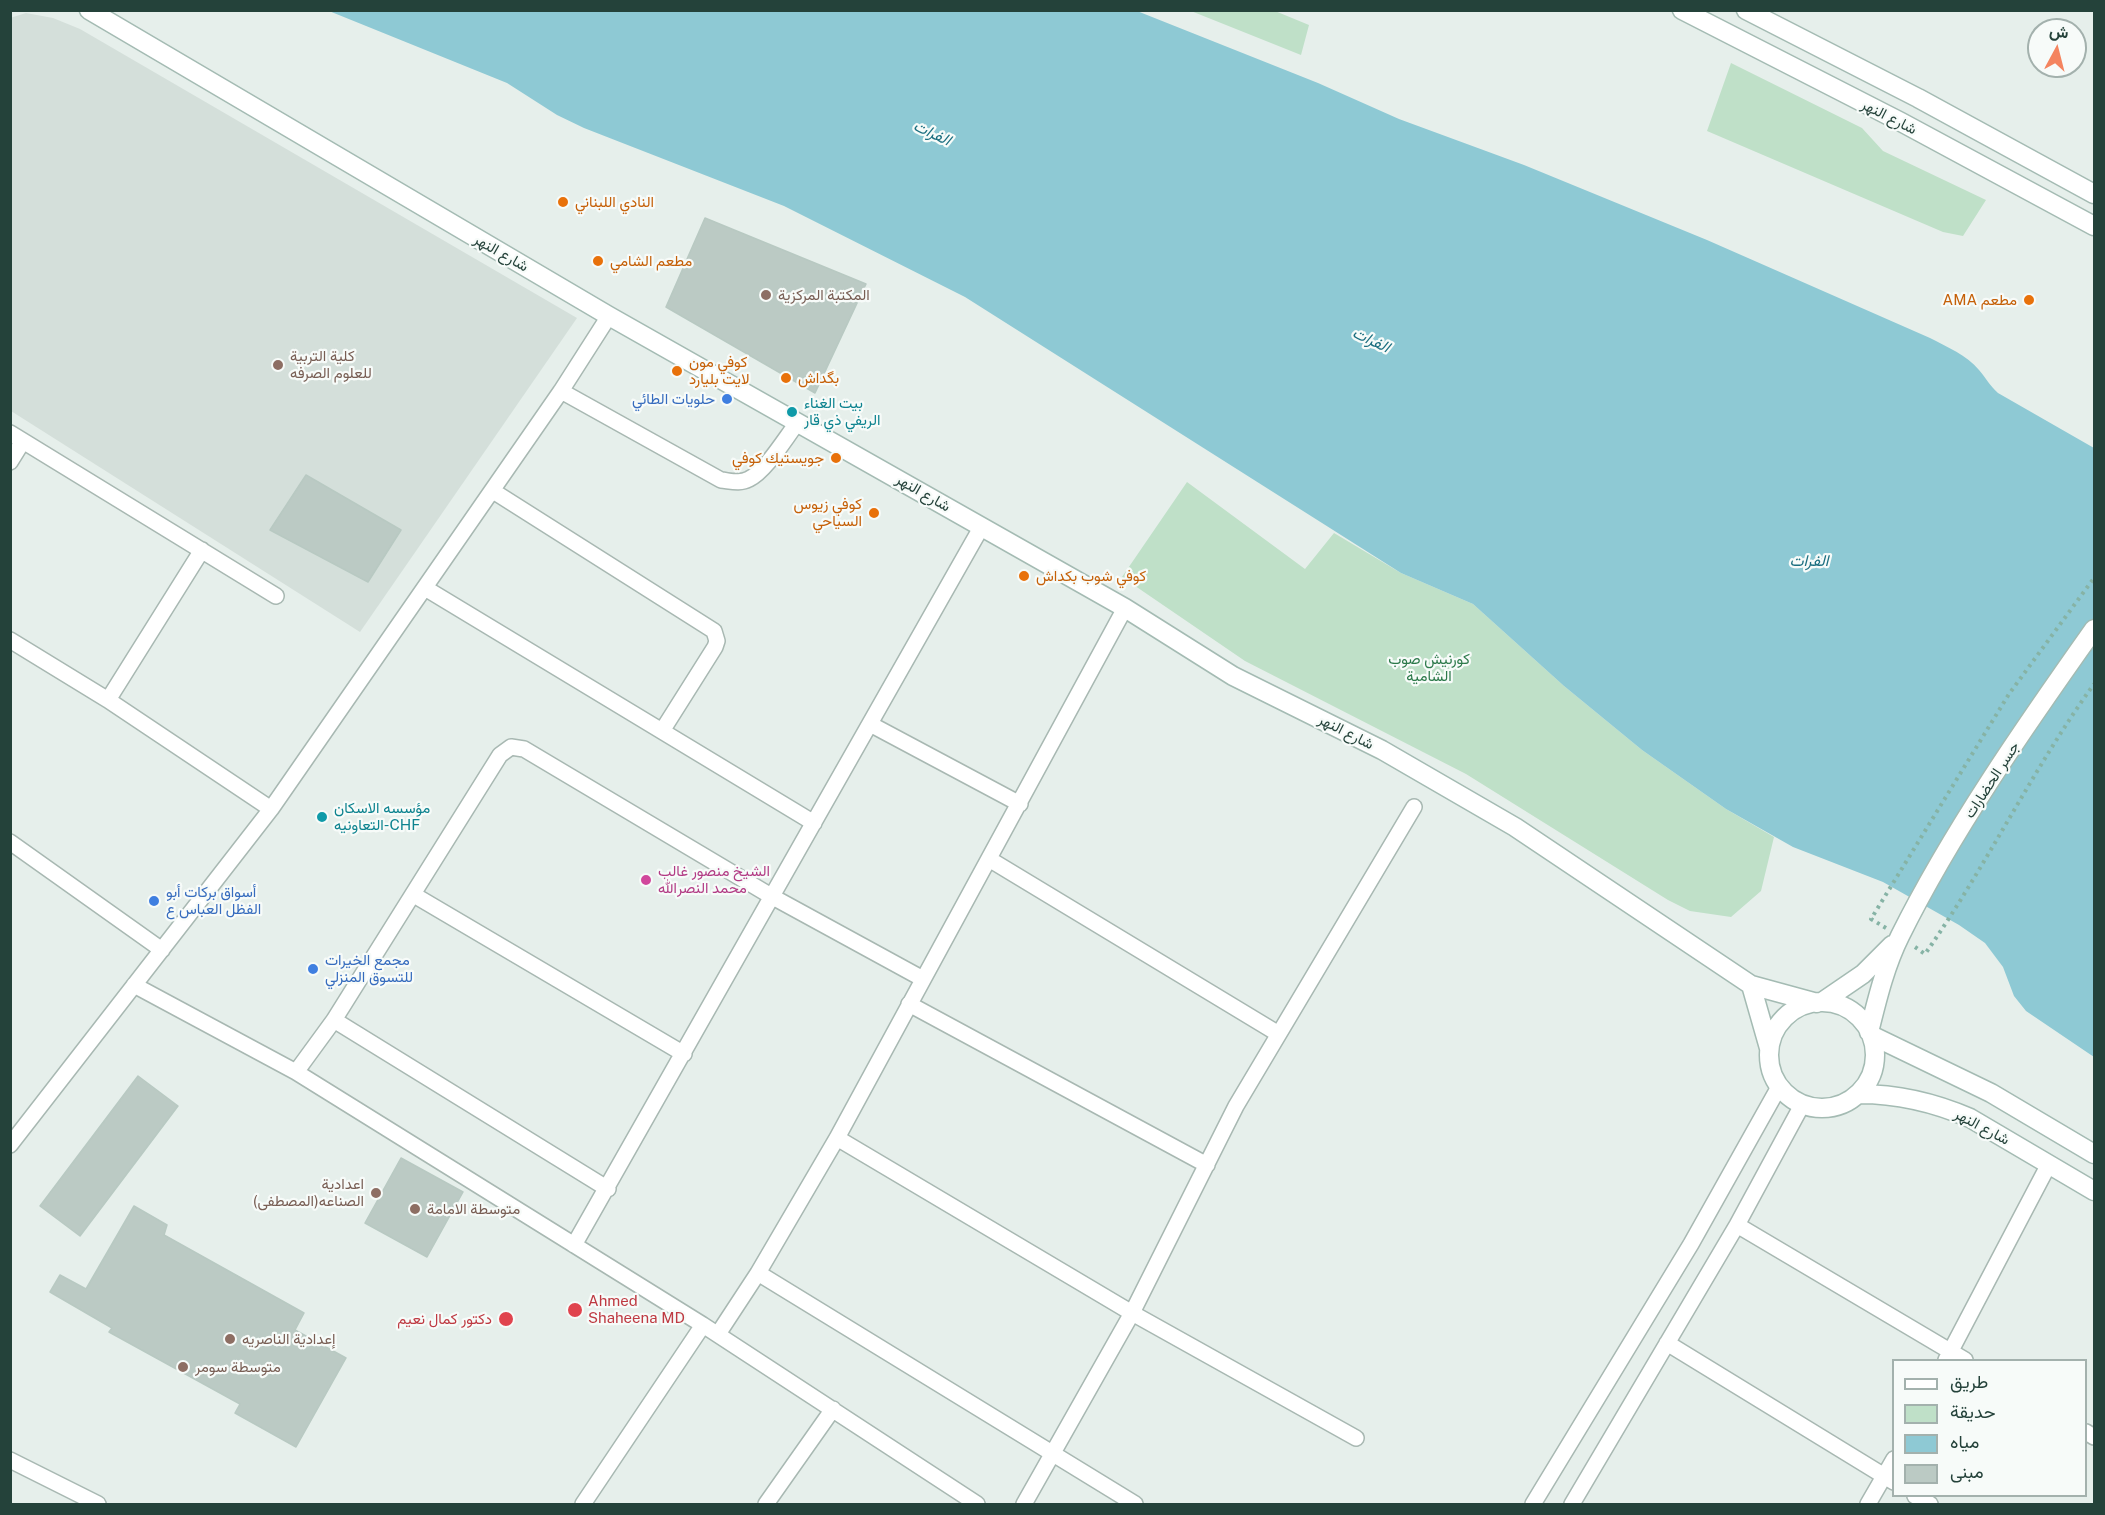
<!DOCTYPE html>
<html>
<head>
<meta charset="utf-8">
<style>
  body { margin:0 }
  #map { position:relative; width:2105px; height:1515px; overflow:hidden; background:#e6efeb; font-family:"Public Sans",Vazirmatn,sans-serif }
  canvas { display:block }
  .frame { position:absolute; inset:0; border:12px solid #24423a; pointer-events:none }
  .legend { position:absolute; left:1892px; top:1359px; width:195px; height:138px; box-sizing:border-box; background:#f7fbf9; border:2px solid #a3b1ad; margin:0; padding:8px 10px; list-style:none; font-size:18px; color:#24423a }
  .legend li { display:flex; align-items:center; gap:12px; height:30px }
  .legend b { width:30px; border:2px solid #a3b1ad }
  .north { position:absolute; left:2027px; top:18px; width:60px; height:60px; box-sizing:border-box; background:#f7fbf9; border:2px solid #a3b1ad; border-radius:50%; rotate:7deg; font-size:16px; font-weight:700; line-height:24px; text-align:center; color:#24423a }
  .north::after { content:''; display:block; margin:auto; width:21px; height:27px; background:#f4845f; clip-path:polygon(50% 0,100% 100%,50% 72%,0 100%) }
</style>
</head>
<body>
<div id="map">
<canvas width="2105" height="1515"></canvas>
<div class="frame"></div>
<ul class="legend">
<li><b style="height:8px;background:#fff"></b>طريق</li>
<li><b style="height:16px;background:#bfe0c8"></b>حديقة</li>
<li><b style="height:16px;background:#8ec9d4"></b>مياه</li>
<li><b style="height:16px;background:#bbcac4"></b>مبنى</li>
</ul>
<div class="north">ش</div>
</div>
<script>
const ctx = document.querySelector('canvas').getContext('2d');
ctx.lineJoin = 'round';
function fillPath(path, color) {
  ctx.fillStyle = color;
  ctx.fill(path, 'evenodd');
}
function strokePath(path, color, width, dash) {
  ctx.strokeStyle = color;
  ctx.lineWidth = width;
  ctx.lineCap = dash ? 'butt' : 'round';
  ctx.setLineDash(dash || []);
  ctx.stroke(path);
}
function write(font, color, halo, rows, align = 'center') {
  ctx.font = font + ' "Public Sans",Vazirmatn,sans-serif';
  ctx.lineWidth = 4.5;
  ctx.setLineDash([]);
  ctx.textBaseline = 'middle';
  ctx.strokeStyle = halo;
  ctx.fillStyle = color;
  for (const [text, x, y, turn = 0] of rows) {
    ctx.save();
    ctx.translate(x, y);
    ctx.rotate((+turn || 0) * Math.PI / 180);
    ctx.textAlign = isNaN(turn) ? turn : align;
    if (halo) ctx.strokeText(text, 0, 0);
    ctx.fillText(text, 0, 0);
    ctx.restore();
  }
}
const built = new Path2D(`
  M26,13L53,18L80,29L577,318L360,632L11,411L10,18Z`);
const green = new Path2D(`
  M1191,11H1275L1309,25L1301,55Z
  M1731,63L1862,128L1883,151L1986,200L1963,236L1943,232L1707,131Z
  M1187,482L1305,569L1334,533L1401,573L1473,604L1564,686L1642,750L1726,809L1774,837L1761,891L1731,917L1690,911L1668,900L1466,774L1245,661L1122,577Z`);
const water = new Path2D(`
  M329,11H1137L1318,83L1399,119L1524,165L1707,240L1930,338C1947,347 1967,355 1979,370C1986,378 1990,386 1998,393L2094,448V1057L2026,1011L2014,996L2003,967L1985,943L1959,925L1883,882L1793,847L1726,809L1642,750L1564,686L1473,604L1401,573L965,297L784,206L584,128L557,115L507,83Z`);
const building = new Path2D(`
  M705,218L866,284L815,393L666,307Z
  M306,475L401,530L368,582L270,530Z
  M138,1076L178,1106L80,1236L40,1206Z
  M401,1158L463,1192L427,1257L365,1223Z
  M134,1206L167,1225L164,1235L304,1313L295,1330L346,1358L296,1447L235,1413L240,1404L109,1332L112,1328L50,1292L60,1275L86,1289Z`);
const path = new Path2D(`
  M1886,928L1871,919L2009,694L2094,578
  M1915,947L1925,954C1986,867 2032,770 2094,684`);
const street = new Path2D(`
  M561,391L721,480C731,481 740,484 749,479C766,471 786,437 798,422
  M10,433L276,596
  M10,462L23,441
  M493,491L714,631L717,641L715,647L662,731
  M425,588L814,823
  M10,640L108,700L271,809
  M108,700L202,550
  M870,724L1020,804
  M10,842L162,950
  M989,859L1277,1033
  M414,895L684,1054
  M134,985L296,1072L703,1325L977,1504
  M909,1004L1207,1165
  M334,1020L608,1189
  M296,1072L334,1020L500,755L511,747L524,749L771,896L923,979
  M837,1138L1132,1313L1356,1438
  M10,1145L271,809L561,391L609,316
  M1737,1225L1965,1360
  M574,1245L982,526
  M758,1273L1135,1504
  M718,1334L758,1273L837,1138L1125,608
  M1667,1343L1894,1482
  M1946,1360L2049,1164
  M2086,1432L2094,1437
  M10,1460L98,1504
  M1915,1496L1930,1504
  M583,1504L703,1325
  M766,1504L833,1409
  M1024,1504L1132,1313L1236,1106L1414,807
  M1533,1504L1691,1244L1779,1087
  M1572,1504L1737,1225L1802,1105
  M1868,1504L1894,1459`);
const secondary = new Path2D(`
  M89,10L609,316L1125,608L1233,676L1382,750L1515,827L1751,985L1817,1003
  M1682,10L1901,122L2094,226
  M1746,10L1918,98L2094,194
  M1751,985L1769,1048
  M1769 1055a53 53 0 1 1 106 0a53 53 0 1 1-106 0Z
  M1822,1002L1863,974L1892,945
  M1869,1032C1877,1000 1885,966 1900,936C1952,831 2026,725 2094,629
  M1871,1035L1991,1093L2094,1154
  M1859,1094C1898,1094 1933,1102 1970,1118L2094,1191`);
const markers = [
  [563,202,6,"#e8710a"],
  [598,261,6,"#e8710a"],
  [766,295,6,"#8d6e63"],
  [2029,300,6,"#e8710a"],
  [278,365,6,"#8d6e63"],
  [677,371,6,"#e8710a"],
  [786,378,6,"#e8710a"],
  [727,399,6,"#3f7fe0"],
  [792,412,6,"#0f9aa8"],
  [836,458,6,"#e8710a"],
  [874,513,6,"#e8710a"],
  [1024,576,6,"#e8710a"],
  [322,817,6,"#0f9aa8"],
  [646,880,6,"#d1479c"],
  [154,901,6,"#3f7fe0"],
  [313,969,6,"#3f7fe0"],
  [376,1193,6,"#8d6e63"],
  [415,1209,6,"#8d6e63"],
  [575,1310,8,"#e0444e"],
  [506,1319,8,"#e0444e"],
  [230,1339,6,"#8d6e63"],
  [183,1367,6,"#8d6e63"]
];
const streetNames = [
  ["شارع النهر",1889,117,27],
  ["شارع النهر",501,253,30],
  ["شارع النهر",923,493,30],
  ["شارع النهر",1346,732,27],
  ["جسر الحضارات",1992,780,-57],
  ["شارع النهر",1982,1127,28]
];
const foodNames = [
  ["النادي اللبناني",575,202],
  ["مطعم الشامي",610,261],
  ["AMA مطعم",2017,300,"right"],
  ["كوفي مون",689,362],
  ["لايت بليارد",689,379],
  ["بگداش",798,378],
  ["جويستيك كوفي",824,458,"right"],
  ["كوفي زيوس",862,504,"right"],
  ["السياحي",862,521,"right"],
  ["كوفي شوب بكداش",1036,576]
];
const educationNames = [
  ["المكتبة المركزية",778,295],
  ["كلية التربية",290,356],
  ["للعلوم الصرفه",290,373],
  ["اعدادية",364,1184,"right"],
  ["الصناعه(المصطفى)",364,1201,"right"],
  ["متوسطة الامامة",427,1209],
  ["إعدادية الناصريه",242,1339],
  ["متوسطة سومر",195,1367]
];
const shopNames = [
  ["حلويات الطائي",715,399,"right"],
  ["أسواق بركات أبو",166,892],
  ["الفظل العباس ع",166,909],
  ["مجمع الخيرات",325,960],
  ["للتسوق المنزلي",325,977]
];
const cultureNames = [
  ["بيت الغناء",804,403],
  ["الريفي ذي قار",804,420],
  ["مؤسسه الاسكان",334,808],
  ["التعاونيه-CHF",334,825]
];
const parkNames = [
  ["كورنيش صوب",1429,659],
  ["الشامية",1429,676]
];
const hotelNames = [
  ["الشيخ منصور غالب",658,871],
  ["محمد النصرالله",658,888]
];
const healthNames = [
  ["Ahmed",588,1301],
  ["Shaheena MD",588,1318],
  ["دكتور كمال نعيم",492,1319,"right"]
];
const waterNames = [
  ["الفرات",932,133,25],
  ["الفرات",1371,340,25],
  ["الفرات",1809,561]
];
fillPath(built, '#d4dfda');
fillPath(green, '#bfe0c8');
fillPath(water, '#8ec9d4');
fillPath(building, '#bbcac4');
strokePath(building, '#b8c9c2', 1.5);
strokePath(street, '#a8b8b2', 18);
strokePath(secondary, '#a4bbb3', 21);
strokePath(path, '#86b3a5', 4, [3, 4.5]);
strokePath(street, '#fff', 15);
strokePath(secondary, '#fff', 18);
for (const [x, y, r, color] of markers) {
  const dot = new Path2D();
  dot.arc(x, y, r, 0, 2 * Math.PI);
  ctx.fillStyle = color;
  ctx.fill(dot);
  strokePath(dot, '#f7fbf9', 2);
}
write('15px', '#24423a', '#f7fbf9', streetNames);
write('15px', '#c56008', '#f7fbf9', foodNames, 'left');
write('15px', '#785e54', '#f7fbf9', educationNames, 'left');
write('15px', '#366cbe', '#f7fbf9', shopNames, 'left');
write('15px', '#0d838f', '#f7fbf9', cultureNames, 'left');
write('15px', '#2d7a4b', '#f7fbf9', parkNames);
write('15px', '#b23c85', '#f7fbf9', hotelNames, 'left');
write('15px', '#be3a42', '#f7fbf9', healthNames, 'left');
write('italic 16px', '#1c6f80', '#f7fbf9', waterNames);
</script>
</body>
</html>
